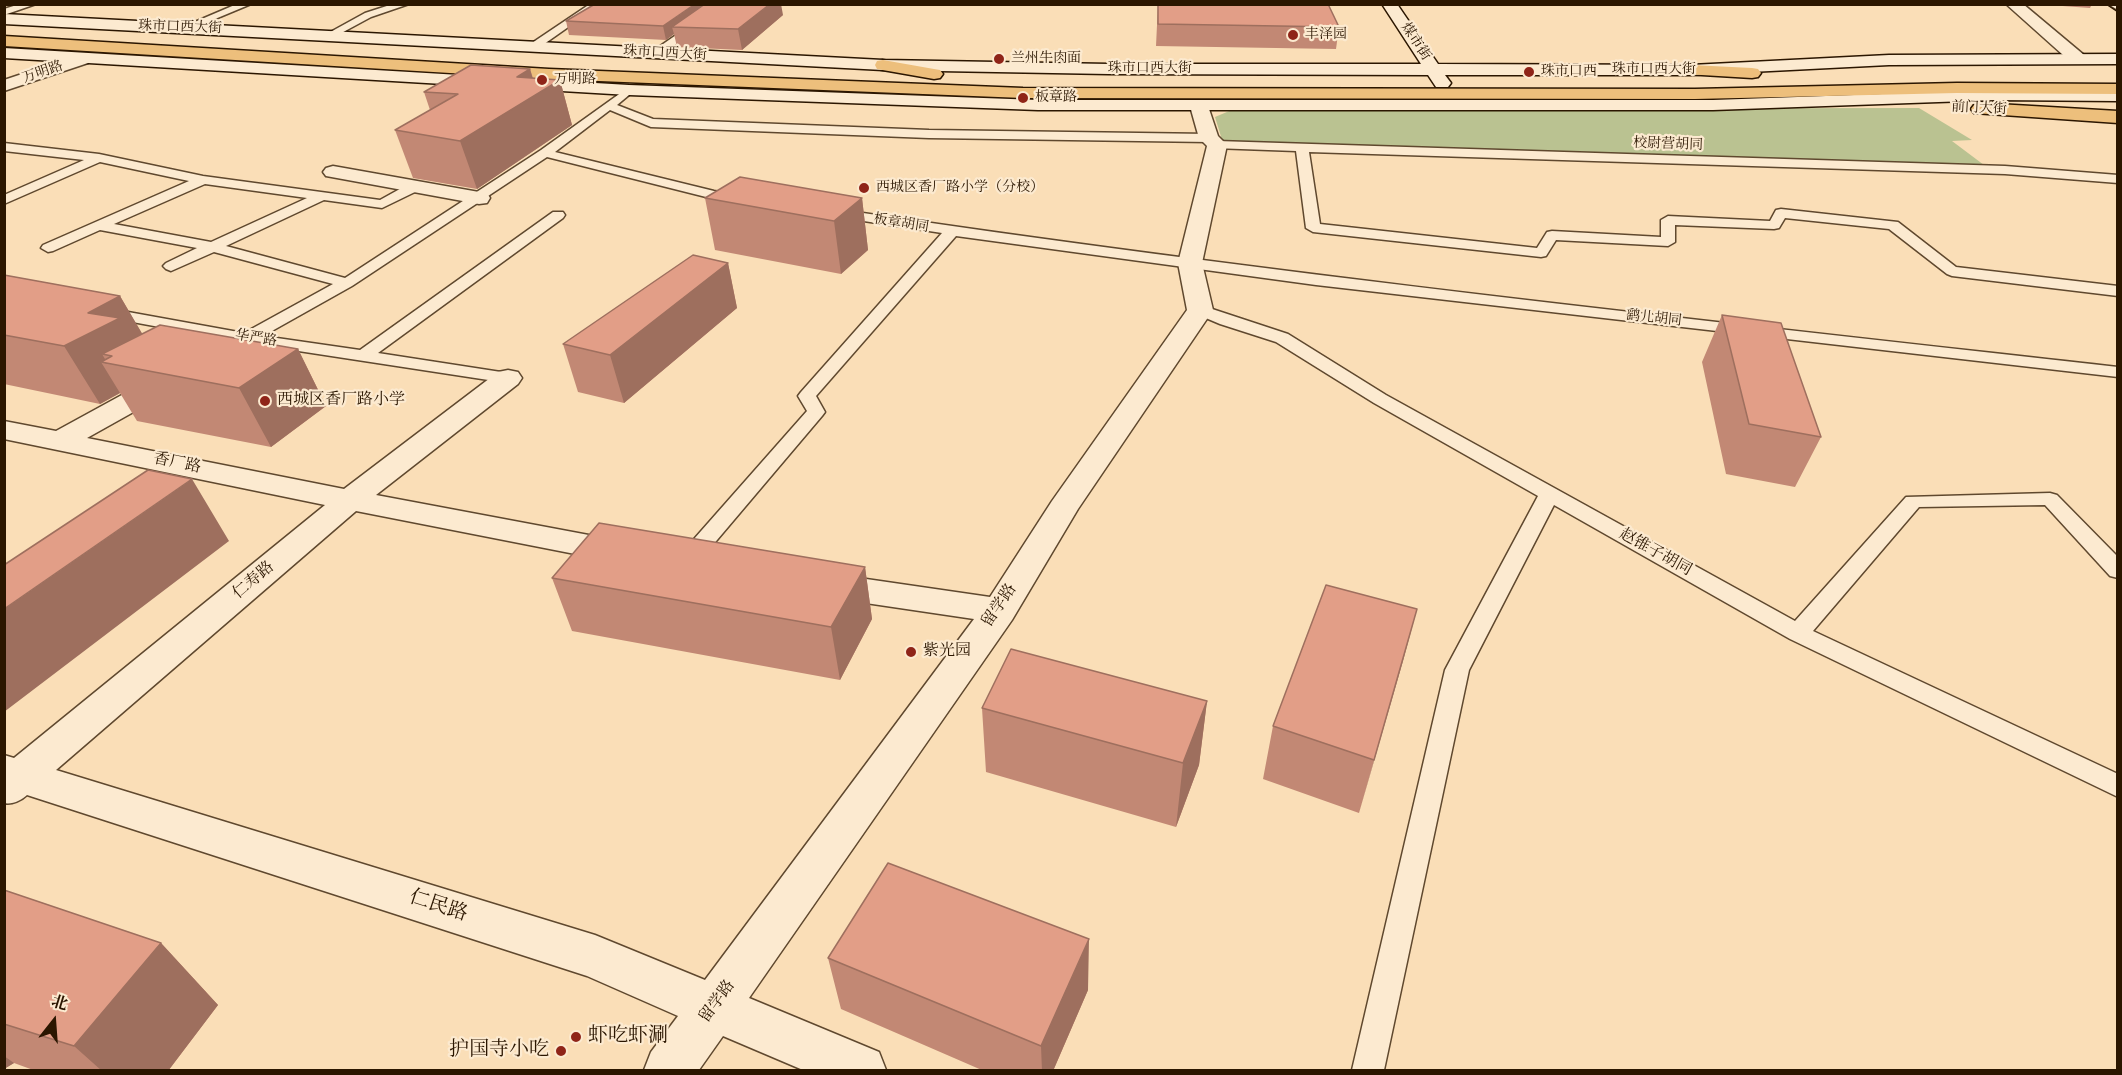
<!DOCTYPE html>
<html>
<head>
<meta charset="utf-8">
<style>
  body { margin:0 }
  #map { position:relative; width:2122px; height:1075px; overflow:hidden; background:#fadeb7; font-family:"IM FELL English","Noto Serif SC",serif }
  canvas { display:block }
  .frame { position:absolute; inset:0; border:6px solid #2b1600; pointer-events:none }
  .north { position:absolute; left:24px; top:991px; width:60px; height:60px; -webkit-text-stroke:4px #fcead0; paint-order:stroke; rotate:17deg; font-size:16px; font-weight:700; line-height:24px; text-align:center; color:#2b1600 }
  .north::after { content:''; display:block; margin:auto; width:21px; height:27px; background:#2b1600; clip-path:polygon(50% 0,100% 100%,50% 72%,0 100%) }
</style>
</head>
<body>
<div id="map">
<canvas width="2122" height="1075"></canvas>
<div class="frame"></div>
<div class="north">北</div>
</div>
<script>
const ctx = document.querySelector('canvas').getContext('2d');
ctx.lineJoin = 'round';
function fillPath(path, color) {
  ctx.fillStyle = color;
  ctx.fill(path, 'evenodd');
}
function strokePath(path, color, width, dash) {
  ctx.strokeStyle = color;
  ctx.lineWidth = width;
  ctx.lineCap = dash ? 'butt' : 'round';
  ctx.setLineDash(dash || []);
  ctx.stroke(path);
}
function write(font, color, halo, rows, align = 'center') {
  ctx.font = font + ' "IM FELL English","Noto Serif SC",serif';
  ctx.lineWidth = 4.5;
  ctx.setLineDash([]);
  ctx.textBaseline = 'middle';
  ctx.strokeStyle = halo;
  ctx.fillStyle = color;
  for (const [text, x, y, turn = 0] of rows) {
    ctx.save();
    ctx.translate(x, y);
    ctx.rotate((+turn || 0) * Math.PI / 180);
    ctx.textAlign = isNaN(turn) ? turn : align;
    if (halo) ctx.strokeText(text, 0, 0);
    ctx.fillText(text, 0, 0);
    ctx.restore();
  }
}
const green = new Path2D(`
  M1919,108L1972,140L1952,141L1988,168L1223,143L1215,117L1234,109Z`);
const lane = new Path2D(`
  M20,4H36L4,15V9Z
  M237,4H251L191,29L183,27Z
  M393,4H409L371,17L334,37L325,35L365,13Z
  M590,4H601L537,49H529V45Z
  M721,4H732L661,55H653V51Z
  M629,87L635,90L617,105L653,119L929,130L1209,134L1215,138L1209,142L929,138L651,127L610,110L555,152L714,191L740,195L747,199L740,203L714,199L547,157L352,286L263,336L360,350L553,212H563L565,215L563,218L378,353L514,374L517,378L514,382L508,383L246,343L100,316L98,313L100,310L106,308L244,333L333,284L214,252L171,271L166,269L163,266L166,263L197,248L100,230L53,251L48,252L41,248L43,245L189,181L100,162L4,204V195L84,160L4,151V143L99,154L203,176L380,200L407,185H417L419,188L417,191L382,208L324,200L226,246L345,278L541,150ZM205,184L307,198L211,242L114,224Z
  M1217,141L2005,166L2118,175V183L2005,174L1309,152L1320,224L1537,248L1547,232L1552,231L1661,237V220L1668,216L1770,221L1776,210L1781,209L1898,222L1956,267L2118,286V296L1952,276L1947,274L1889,229L1785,218L1779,228L1774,229L1675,225V242L1668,246L1556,240L1546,256L1541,257L1313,232L1306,228L1296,151L1213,148L1211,145Z
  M836,209C1262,273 1690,319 2118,367V377L1316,285L956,236L816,396L825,412L822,416L695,566L687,568L679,566L676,561L679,556L807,411L798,396L801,392L942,233L831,216L829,213Z
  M1200,305L1288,334L1386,395L1795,621L1906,497L2050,493L2057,495L2118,557V578L2110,576L2045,505L1919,507L1813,631L2118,774V797L1790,639L1554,505L1469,670L1384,1070H1352L1445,670L1538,496L1374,403L1276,342L1220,324L1194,313L1192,310Z`);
const street = new Path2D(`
  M2006,4H2023L2084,55L2086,59L2084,63H2072Z
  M2108,4H2118V10Z
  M82,54L88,55L90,59L88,63L4,91V80Z
  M1199,101L1205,102L1208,106L1218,136L1227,145L1202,263L1213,310L1078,509L1012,620L749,998L879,1052L886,1070H803L723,1036L699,1070H644L651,1052L678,1016L587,976L27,795C22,800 12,805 4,803V755L14,758L325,505L4,439V421L56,431L237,332L246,330L255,332L259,338L255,344L87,438L344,489L498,372L508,370L518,372L522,378L518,384L376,495L626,542L638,545L643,553L638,561L626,564L356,511L56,770L595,935L705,980L974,619L825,597L813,593L808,585L813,577L825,573L990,597L1052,501L1187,310L1178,263L1207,146L1199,138L1190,106L1193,102Z
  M333,166L479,192L487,193L490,198L487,203L479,204L326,176L323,172L326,168Z`);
const secondary = new Path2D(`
  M1382,4H1397L1438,64L1691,65L1889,55L2118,54V64L1889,65L1691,75H1445L1451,83L1448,87H1436L1428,75L1109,74L883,70L4,24V14L883,60L1109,64H1421Z
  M4,48L629,85L1038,100H1713L1995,90L2118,91V101L1995,100L1713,110H1038L629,95L4,58Z`);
const primary = new Path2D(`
  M4,36L549,69L1023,88L1695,89L1957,83L2118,84V94L1957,93L1695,99L1023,98L549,79L4,46Z
  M883,60L934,69L940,70L943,74L940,78L934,79L877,69L875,65L877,61Z
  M1691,65L1752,68L1758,69L1761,73L1758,77L1752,78L1685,74L1682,70L1685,66Z
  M1980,103L2118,111V123L1974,113L1971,109L1974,105Z`);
const tram = new Path2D(`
  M2106,4L2118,12`);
const wall = new Path2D(`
  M1158,4L1339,27L1336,49L1156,46Z
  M2035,4H2092L2090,8Z
  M783,15L742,50L677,47L674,34L666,40L569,35L566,21Z
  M530,69L533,78L560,80L572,125L477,189L413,178L395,130L430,110L424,92Z
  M705,198H862L868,250L841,274L715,250Z
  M728,263L737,308L624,403L578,392L563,344Z
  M4,275L120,296L142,334L298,349L326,406L271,447L137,421L120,393L100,404L4,384Z
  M1722,315L1821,437L1795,487L1726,474L1702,362Z
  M865,567L872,619L840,680L572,631L552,578Z
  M1417,609L1359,813L1263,779L1273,726Z
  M1207,701L1199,765L1176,827L986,772L982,708Z
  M4,890L161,943L218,1005L168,1071H36L14,1063L4,1069Z
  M828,958L1088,990L1053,1071H984L841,1009Z`);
const shadedWall = new Path2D(`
  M695,4H716L672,27L674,34L666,40L663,26Z
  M770,4H781L783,15L742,50L738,29Z
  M530,69L537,94L560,80L572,125L477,189L460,141L517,77Z
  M862,198L868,250L841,274L834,221Z
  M728,263L737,308L624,403L610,355Z
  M120,296L153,352L112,356L102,354L108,364L101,362L120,393L100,404L64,346L88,313Z
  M298,349L326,406L271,447L239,388Z
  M192,479L229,541L4,712V609Z
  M865,567L872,619L840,680L831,627Z
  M1417,609L1403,661L1359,813L1374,760Z
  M1207,701L1199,765L1176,827L1183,763Z
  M1089,939L1088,990L1053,1071H1042L1041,1046Z
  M161,943L218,1005L168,1071H102L74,1046Z
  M4,1056L14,1063L4,1069Z`);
const building = new Path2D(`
  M595,4H695L663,26L566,21Z
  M705,4H770L738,29L672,27Z
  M1158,4H1328L1339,27L1158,24Z
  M471,65L530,69L517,77L560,80L460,141L395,130L458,94L424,92Z
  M740,177L862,198L834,221L705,198Z
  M693,255L728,263L610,355L563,344Z
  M4,275L120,296L88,313L120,318L64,346L4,335Z
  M1722,315L1781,323L1821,437L1749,424Z
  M160,325L298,349L239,388L101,362L112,356L102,354Z
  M148,470L192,479L4,609V565Z
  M599,523L865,567L831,627L552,578Z
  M1326,585L1417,609L1374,760L1273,726Z
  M1011,649L1207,701L1183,763L982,708Z
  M888,863L1089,939L1041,1046L828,958Z
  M4,890L161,943L74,1046L4,1024Z`);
const markers = [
  [1293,35,6,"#8f2418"],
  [999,59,6,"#8f2418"],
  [1529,72,6,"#8f2418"],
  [542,80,6,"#8f2418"],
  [1023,98,6,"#8f2418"],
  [864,188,6,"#8f2418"],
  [265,401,6,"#8f2418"],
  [911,652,6,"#8f2418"],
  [576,1037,6,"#8f2418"],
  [561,1051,6,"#8f2418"]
];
const farStreetnames = [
  ["珠市口西大街",180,28,2],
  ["煤市街",1415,42,56],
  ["珠市口西大街",665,54,3],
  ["珠市口西大街",1150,69],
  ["珠市口西大街",1654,70],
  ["万明路",43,73,-19],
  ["前门大街",1979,109,3],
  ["校尉营胡同",1668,145,2],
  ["板章胡同",901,224,9],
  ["鹞儿胡同",1654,319,6],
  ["华严路",256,339,9]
];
const farPoinames = [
  ["丰泽园",1305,35],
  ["兰州牛肉面",1011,59],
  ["珠市口西",1541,72],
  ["万明路",554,80],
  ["板章路",1035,98],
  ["西城区香厂路小学（分校）",876,188]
];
const poiNames = [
  ["西城区香厂路小学",277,401],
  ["紫光园",923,652]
];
const streetNames = [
  ["香厂路",177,464,12],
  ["赵锥子胡同",1655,553,29],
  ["仁寿路",254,581,-40],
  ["留学路",1000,606,-56],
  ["留学路",718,1002,-54]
];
const nearStreetnames = [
  ["仁民路",438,907,18]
];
const nearPoinames = [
  ["虾吃虾涮",588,1037],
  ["护国寺小吃",549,1051,"right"]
];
fillPath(green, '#bac291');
strokePath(lane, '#5f482e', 3);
strokePath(street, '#5f482e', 3);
strokePath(secondary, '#2b1600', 3);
strokePath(primary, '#2b1600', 3);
fillPath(lane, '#fcead0');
fillPath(street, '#fcead0');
fillPath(secondary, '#fcead0');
fillPath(primary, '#edbf7c');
strokePath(tram, '#2b1600', 1.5);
fillPath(wall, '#c28874');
fillPath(shadedWall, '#9e6f5e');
fillPath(building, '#e29e87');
strokePath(building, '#9e6f5e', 1.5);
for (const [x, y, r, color] of markers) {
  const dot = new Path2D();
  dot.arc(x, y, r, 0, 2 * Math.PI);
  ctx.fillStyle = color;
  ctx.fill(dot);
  strokePath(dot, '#fcead0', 2);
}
write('14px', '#2b1600', '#fcead0', farStreetnames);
write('14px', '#2b1600', '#fcead0', farPoinames, 'left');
write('16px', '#2b1600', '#fcead0', poiNames, 'left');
write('16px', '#2b1600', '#fcead0', streetNames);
write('20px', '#2b1600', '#fcead0', nearStreetnames);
write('20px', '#2b1600', '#fcead0', nearPoinames, 'left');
</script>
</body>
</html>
